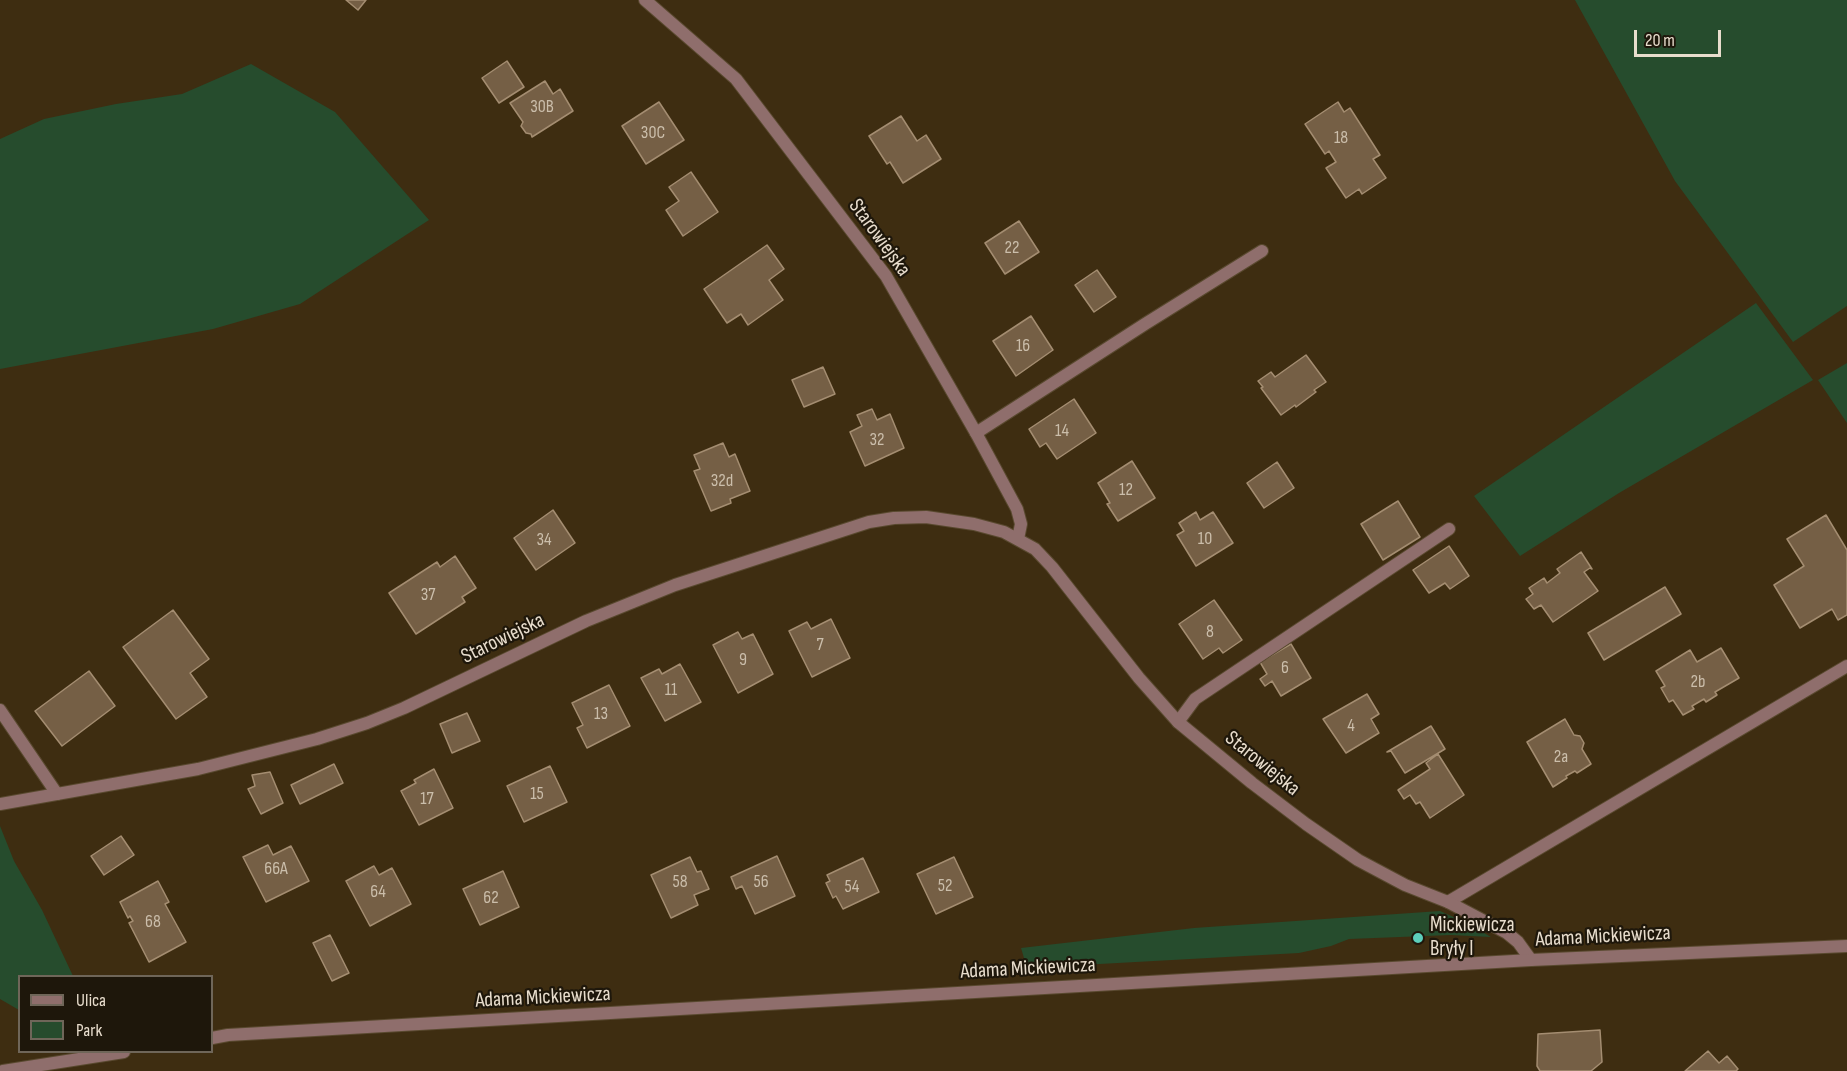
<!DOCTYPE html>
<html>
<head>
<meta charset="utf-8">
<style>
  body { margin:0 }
  #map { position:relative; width:1847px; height:1071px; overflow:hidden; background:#3e2d11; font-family:"Sofia Sans Condensed",sans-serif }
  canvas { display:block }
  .legend { position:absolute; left:18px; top:975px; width:195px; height:78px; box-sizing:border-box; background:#1e170b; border:2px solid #6f6659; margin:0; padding:8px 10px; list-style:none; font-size:18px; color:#e8ddcd }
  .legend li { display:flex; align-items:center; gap:12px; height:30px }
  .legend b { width:30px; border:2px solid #6f6659 }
  .scale { position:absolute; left:1634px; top:30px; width:87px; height:27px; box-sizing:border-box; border:3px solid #e8ddcd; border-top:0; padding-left:8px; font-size:18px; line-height:21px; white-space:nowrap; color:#e8ddcd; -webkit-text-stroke:4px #1e170b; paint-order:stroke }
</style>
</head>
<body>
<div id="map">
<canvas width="1847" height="1071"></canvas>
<ul class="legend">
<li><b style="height:8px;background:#8f6e6c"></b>Ulica</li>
<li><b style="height:16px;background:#264c2d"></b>Park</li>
</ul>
<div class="scale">20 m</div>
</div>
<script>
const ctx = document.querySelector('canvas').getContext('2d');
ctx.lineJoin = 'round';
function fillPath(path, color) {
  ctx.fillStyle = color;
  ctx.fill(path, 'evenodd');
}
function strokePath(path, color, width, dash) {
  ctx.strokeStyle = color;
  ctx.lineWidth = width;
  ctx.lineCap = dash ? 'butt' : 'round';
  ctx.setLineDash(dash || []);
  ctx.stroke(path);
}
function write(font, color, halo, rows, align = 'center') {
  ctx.font = font + ' "Sofia Sans Condensed",sans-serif';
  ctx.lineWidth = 4.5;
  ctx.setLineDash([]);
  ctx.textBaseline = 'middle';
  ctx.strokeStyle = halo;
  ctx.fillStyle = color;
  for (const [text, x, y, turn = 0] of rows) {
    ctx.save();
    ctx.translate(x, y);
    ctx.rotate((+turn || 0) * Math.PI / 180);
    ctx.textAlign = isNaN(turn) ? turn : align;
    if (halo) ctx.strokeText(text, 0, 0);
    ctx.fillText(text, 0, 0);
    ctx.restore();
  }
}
const green = new Path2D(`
  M1575,0H1847V306L1793,342L1675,181Z
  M251,64L335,112L429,220L300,304L213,329L0,369V139L44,119L116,104L182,94Z
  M1756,303L1813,380L1619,493L1520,556L1474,496Z
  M1847,363V423L1818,380Z
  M0,826L14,861L42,910L73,976H20L19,1010L0,999Z
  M1440,911L1465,922L1491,937L1451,935L1349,939L1331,946L1299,953L1027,968L1021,948L1194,928Z`);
const building = new Path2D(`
  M346,0H366L358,10Z
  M507,61L524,87L499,103L482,78Z
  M545,81L553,94L560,89L573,111L532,137L531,134L526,133L521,126L523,122L510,103Z
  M659,102L684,140L646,164L622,126Z
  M1338,102L1344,112L1350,108L1380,155L1373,159L1386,178L1362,194L1359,189L1346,198L1326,168L1336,162L1329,151L1325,154L1305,124Z
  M901,116L917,141L926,135L941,159L903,183L890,162L887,164L869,136Z
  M691,172L718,212L683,236L666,210L679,201L669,187Z
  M1019,221L1039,252L1005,274L985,243Z
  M767,245L784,269L769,280L783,300L748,325L741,314L727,323L704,289Z
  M1097,270L1116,297L1094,312L1075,285Z
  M1031,316L1053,350L1016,376L993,341Z
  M1306,355L1326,382L1314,390L1316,392L1296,407L1295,405L1281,415L1261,388L1263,387L1258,381L1271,372L1275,377Z
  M823,367L835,394L804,407L792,380Z
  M1074,399L1096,433L1057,459L1046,443L1040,447L1029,429Z
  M872,409L877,420L890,414L904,448L865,466L850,432L862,426L857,415Z
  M723,443L729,457L735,454L750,491L730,499L731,503L711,511L694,471L700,469L694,455Z
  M1132,461L1155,498L1118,521L1107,504L1110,503L1098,483Z
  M1277,462L1294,488L1264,508L1247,483Z
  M1398,501L1420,537L1383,560L1361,524Z
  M553,510L575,543L536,570L514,538Z
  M1196,512L1200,520L1213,512L1233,543L1196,566L1177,535L1184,531L1179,523Z
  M1826,515L1847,550V615L1838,620L1832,609L1800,628L1774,585L1804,566L1787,539Z
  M1449,546L1469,576L1450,589L1445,583L1429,593L1413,570Z
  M1581,552L1592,569L1590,568L1584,572L1598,591L1553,622L1541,605L1534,609L1526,599L1533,594L1529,588L1544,578L1547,583L1560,573L1557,569Z
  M455,556L476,588L462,597L465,602L416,634L389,593L437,562L440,567Z
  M1665,587L1681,614L1604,660L1588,633Z
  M1214,600L1242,640L1223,653L1219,648L1203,659L1179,624Z
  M173,610L209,659L190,673L207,697L176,719L123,647Z
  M831,619L850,658L812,677L789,631L807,622L811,629Z
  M738,632L742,639L753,634L773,674L738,693L713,645Z
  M1291,644L1311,678L1281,696L1272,681L1265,686L1260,679L1267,674L1260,662Z
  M1721,648L1739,678L1715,692L1717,695L1706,702L1704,699L1692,706L1694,709L1683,715L1673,700L1669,702L1661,688L1665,686L1656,671L1690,650L1697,662Z
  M680,664L701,702L665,721L641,678L659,669L662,674Z
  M89,671L115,706L62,746L35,711Z
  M609,685L630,726L587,748L577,728L583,725L572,703Z
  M1367,694L1379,714L1371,719L1379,733L1346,753L1323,719Z
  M467,713L480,741L452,753L440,724Z
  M1565,719L1574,735L1580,736L1584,743L1582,749L1591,764L1577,773L1575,771L1566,776L1567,778L1553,787L1527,742Z
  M1431,726L1445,749L1405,773L1391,751L1387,752Z
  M1438,754L1464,795L1430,818L1420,802L1416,804L1410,795L1404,799L1398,790L1430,769L1426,763Z
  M334,764L343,783L300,804L291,785Z
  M550,766L567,802L524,822L507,786Z
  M434,769L453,808L419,825L401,791L416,783L414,780Z
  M270,772L283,803L261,814L248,789L255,786L252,775Z
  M121,836L134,855L104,875L91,856Z
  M268,845L273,855L291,846L309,881L266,902L243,857Z
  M777,856L795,896L755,914L742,886L736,889L731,877Z
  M690,857L697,872L701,871L709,889L694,895L698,905L671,918L651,875Z
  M954,857L973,897L936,914L917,874Z
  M863,858L879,892L843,909L836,896L833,898L826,883L830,881L827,875Z
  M374,866L379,875L392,868L411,904L370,926L346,881Z
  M503,871L519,907L480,925L463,889Z
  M158,881L169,902L165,904L186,942L149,962L129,923L133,921L130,916L128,918L120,902Z
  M330,935L349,973L332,981L313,943Z
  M1600,1030L1602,1062L1591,1071H1540L1537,1066L1538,1034Z
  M1708,1051L1719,1063L1727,1056L1738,1069L1736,1071H1685Z`);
const service = new Path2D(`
  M976,433L1145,324L1262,251
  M0,710L57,794
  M1178,722L1195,699L1449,529
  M1448,902L1847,666`);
const minor = new Path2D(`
  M645,0L736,79L886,276L976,433L1017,509L1021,524L1018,539
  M0,804L198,769L317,739L367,723L404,708L586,621L633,602L675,585L869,522L894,518L926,517L974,524L1004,532L1035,549L1052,567L1139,678L1178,722L1252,783L1306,824L1358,860L1405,885L1448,902L1507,933L1518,942L1531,960`);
const tertiary = new Path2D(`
  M212,1038L228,1035L1531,960L1847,946
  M3,1071L124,1052`);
const markers = [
  [1418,938,6,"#5cceba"]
];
const numberNames = [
  ["30B",542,107],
  ["30C",653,133],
  ["18",1341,138],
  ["22",1012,248],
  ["16",1023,346],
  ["14",1062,431],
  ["32",877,440],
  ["32d",722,481],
  ["12",1126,490],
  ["10",1205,539],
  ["34",544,540],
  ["37",428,595],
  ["8",1210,632],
  ["7",820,645],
  ["9",743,660],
  ["6",1285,668],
  ["2b",1698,682],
  ["11",671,690],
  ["13",601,714],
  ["4",1351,726],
  ["2a",1561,757],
  ["15",537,794],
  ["17",427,799],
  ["66A",276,869],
  ["58",680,882],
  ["56",761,882],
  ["52",945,886],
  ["54",852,887],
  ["64",378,892],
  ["62",491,898],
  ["68",153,922]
];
const streetNames = [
  ["Starowiejska",879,238,54],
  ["Starowiejska",503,639,-26],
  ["Starowiejska",1262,764,39],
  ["Adama Mickiewicza",1603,937,-3],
  ["Adama Mickiewicza",1028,969,-3],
  ["Adama Mickiewicza",543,998,-3]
];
const poiNames = [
  ["Mickiewicza",1430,926],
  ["Bryły I",1430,950]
];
fillPath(green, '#264c2d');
fillPath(building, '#755f45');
strokePath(building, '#a48d71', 1.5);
strokePath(service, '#59492f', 14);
strokePath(minor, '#59492f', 14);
strokePath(tertiary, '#59492f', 14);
strokePath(service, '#8f6e6c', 12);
strokePath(minor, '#8f6e6c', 12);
strokePath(tertiary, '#8f6e6c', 12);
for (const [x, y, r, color] of markers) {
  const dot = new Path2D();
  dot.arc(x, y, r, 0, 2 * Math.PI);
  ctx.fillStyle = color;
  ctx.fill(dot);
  strokePath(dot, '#1e170b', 2);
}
write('18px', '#cbbeab', null, numberNames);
write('21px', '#e8ddcd', '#1e170b', streetNames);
write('21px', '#e8ddcd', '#1e170b', poiNames, 'left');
</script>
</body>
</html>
